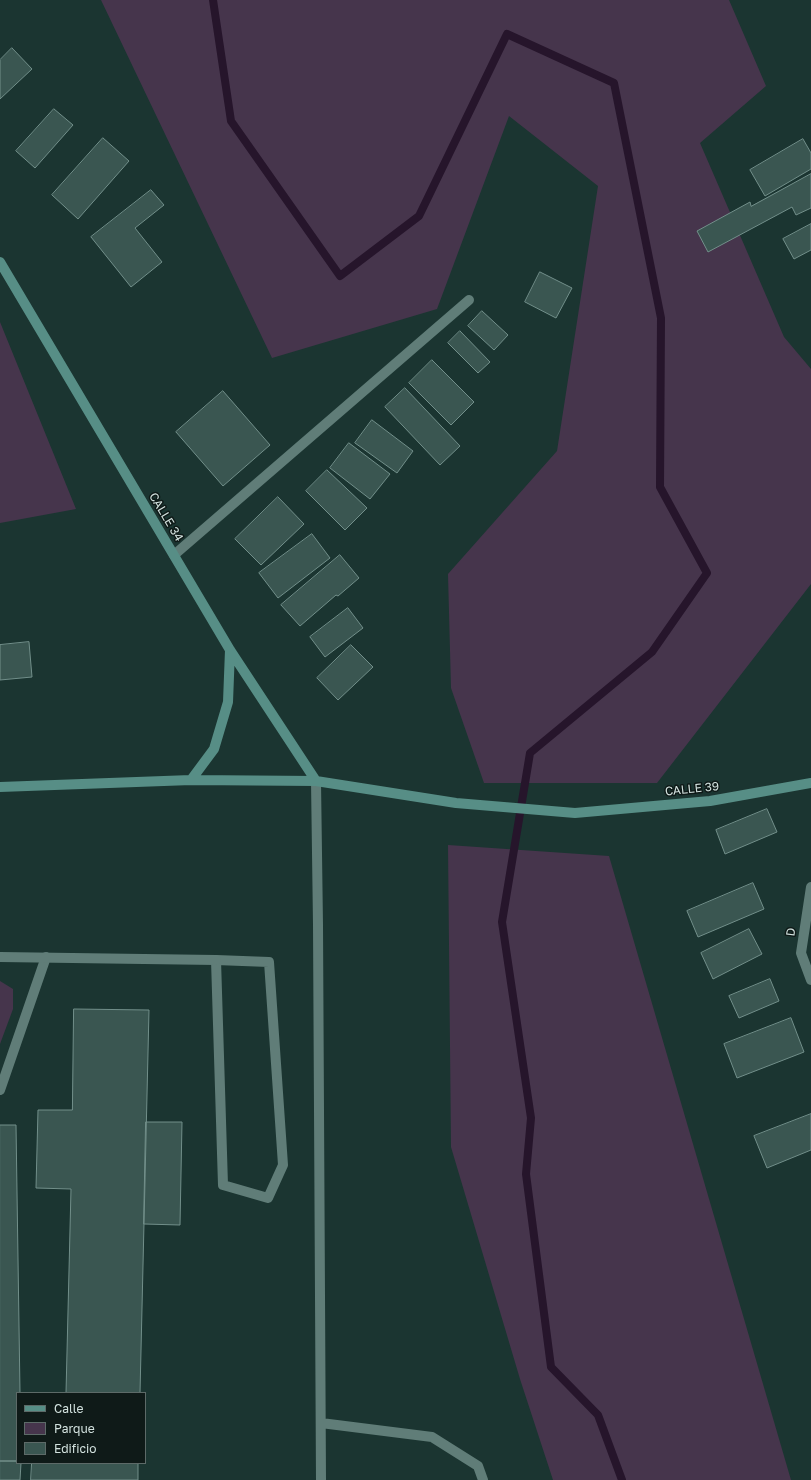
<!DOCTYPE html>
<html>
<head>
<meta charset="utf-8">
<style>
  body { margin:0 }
  #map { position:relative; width:811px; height:1480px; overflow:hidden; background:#1b3531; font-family:"Golos Text",sans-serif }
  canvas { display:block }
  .legend { position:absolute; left:16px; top:1392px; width:130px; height:72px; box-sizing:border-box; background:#0f1a18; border:1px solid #5d6a68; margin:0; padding:5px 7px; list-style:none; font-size:12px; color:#d3e2df }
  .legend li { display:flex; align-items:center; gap:8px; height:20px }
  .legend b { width:20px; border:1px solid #5d6a68 }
</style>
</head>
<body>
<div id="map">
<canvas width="811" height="1480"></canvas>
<ul class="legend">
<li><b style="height:5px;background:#578e86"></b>Calle</li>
<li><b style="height:11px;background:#46354c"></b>Parque</li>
<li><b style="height:11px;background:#3a5651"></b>Edificio</li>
</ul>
</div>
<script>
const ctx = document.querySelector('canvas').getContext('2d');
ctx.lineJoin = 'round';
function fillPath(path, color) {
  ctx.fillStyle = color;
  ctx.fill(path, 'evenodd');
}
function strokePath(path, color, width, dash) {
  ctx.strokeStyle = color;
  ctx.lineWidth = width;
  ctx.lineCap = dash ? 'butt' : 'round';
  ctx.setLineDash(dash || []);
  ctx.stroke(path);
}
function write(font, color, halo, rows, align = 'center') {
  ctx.font = font + ' "Golos Text",sans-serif';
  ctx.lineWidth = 3;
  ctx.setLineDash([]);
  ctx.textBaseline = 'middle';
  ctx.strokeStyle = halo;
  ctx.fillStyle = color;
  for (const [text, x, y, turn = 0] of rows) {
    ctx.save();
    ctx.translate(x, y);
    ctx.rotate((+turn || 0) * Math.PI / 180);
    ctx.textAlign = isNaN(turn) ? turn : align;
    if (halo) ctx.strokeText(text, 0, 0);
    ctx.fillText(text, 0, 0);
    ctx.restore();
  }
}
const green = new Path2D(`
  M101,0H729L766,86L700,143L784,337L811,369V584L657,783H484L451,688L448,574L557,451L598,186L509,116L437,309L272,358Z
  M0,322L76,509L0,523Z
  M448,845L609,856L791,1480H553L520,1379L451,1147Z
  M0,981L13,989V1009L0,1044Z`);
const stream = new Path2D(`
  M213,0L231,121L340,276L419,216L507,34L614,83L661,318L660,487L707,573L652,652L530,753L502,922L531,1118L526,1174L551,1367L598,1415L622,1480`);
const building = new Path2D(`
  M12,48L32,69L0,99V60Z
  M54,109L73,125L35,168L16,151Z
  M103,138L129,161L78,219L52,195Z
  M803,139L811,153V169L765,196L750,170Z
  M811,174V208L796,215L792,207L708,252L697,231L750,202L751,206Z
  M151,190L164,205L135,228L162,262L131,287L91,237Z
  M811,224V250L794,259L783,239Z
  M540,272L572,288L556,318L525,302Z
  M482,311L508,335L494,350L468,326Z
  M460,331L490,362L478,373L448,343Z
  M432,360L474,402L451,425L409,383Z
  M405,388L460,446L440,465L385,407Z
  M223,391L270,445L223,486L176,432Z
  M372,420L413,451L397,473L355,443Z
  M349,443L390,474L370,499L330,468Z
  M327,470L367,508L345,530L306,491Z
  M278,497L304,524L261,565L235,539Z
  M312,534L330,558L278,598L259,573Z
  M340,555L359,578L338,596L336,595L300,626L281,605Z
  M348,608L363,628L325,657L310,637Z
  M29,642L32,677L0,680V645Z
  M351,645L373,667L338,700L317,678Z
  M767,809L777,832L725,854L716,830Z
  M753,883L764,909L698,937L687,911Z
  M749,929L762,954L713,979L701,953Z
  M770,979L779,1001L739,1018L729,996Z
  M74,1009L149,1010L140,1393H66L71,1189L36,1188L38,1110H72Z
  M791,1018L804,1052L737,1078L724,1044Z
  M811,1114V1150L767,1168L754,1136Z
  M146,1122H182L180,1225L144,1224Z
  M0,1125H16L20,1393H17V1461H0Z
  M0,1461H17V1463H21L20,1480H0Z
  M32,1463H138V1480H31Z`);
const lane = new Path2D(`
  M216,960L269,962L283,1165L268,1198L223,1185Z
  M0,1090L46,957`);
const street = new Path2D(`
  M174,555L469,300
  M316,781L318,925L321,1480
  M811,887L801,953L811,980
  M0,957L216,960
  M321,1423L432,1437L478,1466L483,1480`);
const secondary = new Path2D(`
  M0,262L230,650L316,781
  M191,780L214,749L228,702L230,650
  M0,787L191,780L316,781L456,803L575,813L710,801L811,783`);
const streetNames = [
  ["CALLE 34",166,517,59],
  ["CALLE 39",692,789,-6],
  ["D",791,932,-82]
];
fillPath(green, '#46354c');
strokePath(stream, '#26152b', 8);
fillPath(building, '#3a5651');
strokePath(building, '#728f8a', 1);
strokePath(lane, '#607d78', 10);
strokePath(street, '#607d78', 10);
strokePath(secondary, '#578e86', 10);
write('12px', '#d3e2df', '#0f1a18', streetNames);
</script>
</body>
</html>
